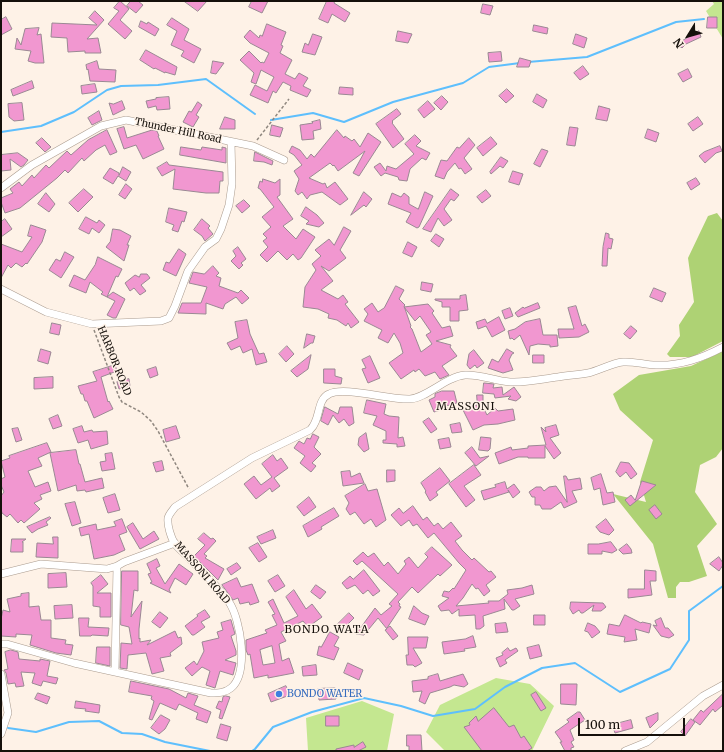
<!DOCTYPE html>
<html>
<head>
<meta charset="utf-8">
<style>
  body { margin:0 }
  #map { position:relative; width:724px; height:752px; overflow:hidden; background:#fef2e7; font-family:Merriweather,serif }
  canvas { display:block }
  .frame { position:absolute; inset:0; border:2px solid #15100b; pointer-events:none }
  .north { position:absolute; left:668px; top:16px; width:40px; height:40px; -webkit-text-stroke:3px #fef2e7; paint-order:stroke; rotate:233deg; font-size:11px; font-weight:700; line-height:16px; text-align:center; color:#15100b }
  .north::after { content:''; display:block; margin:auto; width:14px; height:18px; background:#15100b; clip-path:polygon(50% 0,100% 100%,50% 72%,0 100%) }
  .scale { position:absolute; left:578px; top:718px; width:107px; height:18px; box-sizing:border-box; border:2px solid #15100b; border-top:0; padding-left:5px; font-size:12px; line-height:14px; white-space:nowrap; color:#15100b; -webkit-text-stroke:3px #fef2e7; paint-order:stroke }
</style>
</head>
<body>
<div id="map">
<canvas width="724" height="752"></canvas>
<div class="frame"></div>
<div class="north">N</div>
<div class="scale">100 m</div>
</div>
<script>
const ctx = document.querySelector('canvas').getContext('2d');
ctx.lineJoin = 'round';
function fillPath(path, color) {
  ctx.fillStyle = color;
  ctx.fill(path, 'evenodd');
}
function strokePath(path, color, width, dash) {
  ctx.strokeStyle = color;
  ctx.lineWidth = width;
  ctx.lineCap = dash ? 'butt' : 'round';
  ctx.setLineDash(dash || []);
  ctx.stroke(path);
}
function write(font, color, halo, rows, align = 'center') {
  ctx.font = font + ' Merriweather,serif';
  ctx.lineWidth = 3;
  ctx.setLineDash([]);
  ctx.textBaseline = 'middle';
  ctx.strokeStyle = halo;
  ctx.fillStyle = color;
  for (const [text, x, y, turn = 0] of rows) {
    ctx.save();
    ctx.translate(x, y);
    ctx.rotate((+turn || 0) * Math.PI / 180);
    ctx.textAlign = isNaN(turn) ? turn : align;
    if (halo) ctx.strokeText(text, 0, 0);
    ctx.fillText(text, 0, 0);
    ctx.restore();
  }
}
const green = new Path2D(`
  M712,1H723V39L706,11L714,4Z
  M496,678L530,684L554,706L532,751H445L426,732L440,705Z
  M362,701L394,714L387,751H308L306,718Z`);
const forest = new Path2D(`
  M717,213L723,221V341L692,357H670L667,354L680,336L679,325L694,302L688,258L708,216Z
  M723,350V448L716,457L700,465L695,492L717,524L697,546L707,576L689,582H680L676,587V598H668L653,544L613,494L646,502L640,482L653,440L620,410L613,394L639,375L691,366L717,354Z`);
const stream = new Path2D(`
  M528,62L587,57L676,22L704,19
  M271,120L313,113L344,122L393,102L463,83L489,67L520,63
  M1,132L41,126L74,112L107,90L121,86L158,85L206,79L255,114
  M8,728L36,732L69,722L99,721L122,733L142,734L165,742L210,751
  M252,751L255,749L273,727L312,712L364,698L401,706L433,716L475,709L505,687L542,668L575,663L620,692L670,669L689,640V611L723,586`);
const building = new Path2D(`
  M120,1L129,9L120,20L132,31L125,39L108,24L119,11L114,8Z
  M131,1H138L143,5L136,13L127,6Z
  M184,1H207L198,11Z
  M252,1H268L262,13L249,7Z
  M327,1H335L334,3L350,13L345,22L332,14L328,23L319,19Z
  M483,4L493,6L490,15L481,13Z
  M95,11L104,20L87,39L98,38L101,53H85V51L68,52L67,38L51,37L52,23L97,25L89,18Z
  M6,17L12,29L1,35V20Z
  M708,17H717V28H707Z
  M172,18L189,29L184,40L201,49L194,63L181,56L184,51L171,45L177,31L167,25Z
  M141,21L147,24L148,22L159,29L155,36L139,27Z
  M267,24L286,32L281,45L283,46L280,53L292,60L285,74L295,79L299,73L308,78L303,86L311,90L307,97L290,90L291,86L283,82L276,93L273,91L268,103L250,95L255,85L267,91L274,77L261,70L256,84L251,82L254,73L240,60L249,51L261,63L262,62L264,63L269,53L250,43L244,37L250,30L259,38L260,35L262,36Z
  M534,25L548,28L547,34L533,31Z
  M39,28L37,35L41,34L44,63H35L28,61L31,51L15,49L17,38L21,45L25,29Z
  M398,31L412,34L408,43L396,41Z
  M699,31L701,37L686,44L682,48L681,47L678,48L676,45Z
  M313,34L322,37L315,55L302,52L305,43L308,45Z
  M576,34L587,38L584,48L573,44Z
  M146,50L177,67L175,75L165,72V73L155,68L154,69L140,60Z
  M501,52L502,61L489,62L488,53Z
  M520,58L531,61L529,67H517Z
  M97,61L99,69L116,70L115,82L90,81L88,69L87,70L86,65Z
  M213,61L224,63L216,74L211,73Z
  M583,66L589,74L580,80L574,73Z
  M688,69L692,77L683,82L678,74Z
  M32,81L34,88L13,96L11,90Z
  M95,84L97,92L82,94L81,86Z
  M340,87L353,88V95L339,94Z
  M507,89L514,96L506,103L499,96Z
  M537,94L547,100L543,108L533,102Z
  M442,96L448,102L441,110L434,103Z
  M169,97L170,109L157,110L156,106L148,108L146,101L156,99V98Z
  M122,101L125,109L113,115L109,103L113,104Z
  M428,101L435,109L424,118L418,110Z
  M198,102L202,105L196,115L199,117L193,127L183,122L189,111L191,112Z
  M22,103L24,120L14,121L9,117L8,104Z
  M599,106L610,109L607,121L596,119Z
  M397,109L401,114L392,121L393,122L392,123L404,139L393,148L376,124Z
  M99,111L102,120L92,125L88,118Z
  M225,117L235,120V129H220Z
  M698,117L703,124L693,131L688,124Z
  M320,120L321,129L313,131L314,139L302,140L300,125L313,123L312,122Z
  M272,125L283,128L280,137L270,135Z
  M124,127L127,138L152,130L157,131L159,136H158L164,149L143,159L136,145L124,149L117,129Z
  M570,127L578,128L575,146L567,145Z
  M648,129L659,133L656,142L645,138Z
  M107,130L117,152L110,155L105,145L96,150L84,161L82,158L68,173L65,170L57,178L20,208L5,213L1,202V198L13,193L10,189L19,182L22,186L32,175L34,178L46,165L49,168L67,151L71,155L88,140Z
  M337,130L344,138L345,136L352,141L354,139L360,147L368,133L381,142L359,176L353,173L365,151L338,171L334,165L333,166L330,163L309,178L323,184L325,183L327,188L335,182L348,199L340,205L322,192L310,195L307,199L302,192L298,195L295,191L299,179L294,171L302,165L294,155L289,152L292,146L300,150L307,159L311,154L314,157Z
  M415,135L421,141L416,146L430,153L426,160L422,158L410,169L407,181L399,180L398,177L385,173L381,176L374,167L380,163L386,171L387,166L396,169L414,154L405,144Z
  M491,137L497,144L483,156L477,148Z
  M42,138L51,147L45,152L36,143Z
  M469,138L475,145L464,158L472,169L465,174L461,168L459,169L455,163L447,172L444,179L435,176L441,160L447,161L457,147L459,148Z
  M720,146L722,151L716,153L705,163L699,156L704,152Z
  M181,147L201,150L202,147L222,150V147L226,148V163L180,155Z
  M542,149L548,151L540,167L534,164Z
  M255,152L273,161L272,165L264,162L254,161Z
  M18,153L28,160L24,165L21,167L10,159L11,170L1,171V155Z
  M501,157L508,161L503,168L500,166L491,174L490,172Z
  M167,162L169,165L223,172V181H220L219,193H206L173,189L175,169L162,176L157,168Z
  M123,167L131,172L126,181L118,176L113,184L103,178L110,168L119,173V175Z
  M513,171L523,174L519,185L509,182Z
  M696,178L700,184L691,190L687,183Z
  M263,179L275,183L280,179V195L277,197L293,219L283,226L296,239L303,229L315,237L301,258L298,260L293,254L287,260L278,251L267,262L260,255L268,247L263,241L267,238L263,234L271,227L262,217L274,207L260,189L258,188L260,181L262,182Z
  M126,184L132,189L125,199L119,195Z
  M84,189L93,197L78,212L69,203Z
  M451,189L459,195L454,201L451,199L444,209L452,220L444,226L438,218L431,232L423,229Z
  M486,190L491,196L482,203L477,197Z
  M364,192L372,199L366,207L364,205L351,215Z
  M425,192L433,196L419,227L417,228L406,222L411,213L388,204L392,193L401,197L404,193L409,197V204L418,209Z
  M46,193L55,204L49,212L38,204Z
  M244,200L250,206L242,213L236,206Z
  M306,207L317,215L324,223L319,227L306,224L309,221L301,216Z
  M169,208L187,212L184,222L182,221L178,232L172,230L174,225L166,222Z
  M86,217L97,223L99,220L105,225L99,233L92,228L89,234L79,229Z
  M5,219L12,229L1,237V222Z
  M202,219L210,226L208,228L213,234L205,241L202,236L194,230Z
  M31,225L46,230L42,242L27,264L26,263L22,267L16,263L11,268L8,265L1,278V244L22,252L32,237L28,236Z
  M344,227L351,231L340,250L346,258L329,271L321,266L333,281L321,290L338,299L343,295L348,302L345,304L359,322L351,328L348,323L346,326L337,320L328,318L329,314L318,309L303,307L305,287L316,270L312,264L321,256L315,250L329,239L334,245Z
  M113,229L120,230L131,236L127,245H129L124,261L106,247L110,242Z
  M606,233L609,234V238L613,239L611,249L608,248L607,266H602L603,247Z
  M436,234L444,239L439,247L431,241Z
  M408,242L417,247L412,257L403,253Z
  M238,247L246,259L241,263L243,265L239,269L231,261L236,256L233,251Z
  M179,249L186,254L176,276L163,270L166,262L169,263Z
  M65,252L74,257L61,278L49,270L56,259L60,261Z
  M98,257L122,269L118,277L116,276L107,297L113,292L125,299L116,318H113L107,315L115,301L101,294L103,292L90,282L86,293L69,286L74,275L85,280L95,265Z
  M213,266L219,273L216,276L221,278L219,286L238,293L241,290L249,298L242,304L236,297L225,304L223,309L206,303V314L178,313L182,303H201L207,287L189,283L193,272L204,274Z
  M141,274H147L150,278L141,285L146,291L140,295L134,288L130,291L125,283L135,275L139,277Z
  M422,282L433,284L431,292L421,290Z
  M396,286L404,290L399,299L405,305L404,306L411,326L410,327L412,329L421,352L432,344L426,335L431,332L420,316L415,321L404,307L428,304L434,311L432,313L442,328L450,326L453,336L436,341L451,345L450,347L457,356L442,366L449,375L440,379L435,372L425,376L419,369L415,372L414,370L401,379L389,363L403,353L400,343L394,333L388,343L378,338L382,330L364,321L368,314L364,309L372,303L378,312L384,308Z
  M654,288L666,293L662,302L650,297Z
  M466,295L468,310L459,311V321H450V307H442V302L435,300V299H460V296Z
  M538,303L540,308L518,317L515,313L523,307L524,308Z
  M576,306L582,326L585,324L589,332L579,337L559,338L558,329H574L568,308Z
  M510,308L513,316L505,319L502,311Z
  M499,317L505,330L492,337L486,326L478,329L476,322L485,319L487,323Z
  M540,319L543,335H557L558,346L550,347V345L538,344L530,346L529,355L520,335L514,340L512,338L510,339L508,331L515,329L525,322Z
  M247,320L250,334L259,354L264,353L267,362L256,365L252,349L243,353L240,346L231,350L227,343L238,338L235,322Z
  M52,323L61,325L59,335L50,333Z
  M631,326L637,331L630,339L624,334Z
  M307,334L315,336L313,343H311L304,348Z
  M287,346L294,354L286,362L279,354Z
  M41,349L51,352L48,364L38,361Z
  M507,349L514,353L512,354L509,360L513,370L503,373L488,368L492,359L498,362Z
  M474,350L484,363L477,368L475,365L470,369L467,365L469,354Z
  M311,355L308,369L297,377L291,371Z
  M533,355H544V363H533Z
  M370,356L380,378L368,383L362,369L366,368L362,360Z
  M115,365L117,371L101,377L108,402L109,401L113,409L94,418L87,401H85L83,394H81L78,386L97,381L93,372Z
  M156,367L158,375L150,378L147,370Z
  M324,369H335V376L342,378L341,384L324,383Z
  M53,377V388L34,389V378Z
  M129,379L130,386L119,389L117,382Z
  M484,383L494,384L493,388L502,387L503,395L514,387L521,397L516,401L508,399L511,396L495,398L494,394L483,393Z
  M442,391H454L457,403L446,406L447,408L434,412L429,400L435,397V394Z
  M477,395H483V407L487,415L495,408L498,411L513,409L515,420L498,424L484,425L473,430L463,410L477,405Z
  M367,400L386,404L384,414L389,416L399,417L398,438L403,437L405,446L397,447V444L383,443V440H386V431L373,425L377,416L364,413Z
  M325,407L338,414L340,407H352L354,423L349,426L344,419L339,423L333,415L328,425L321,421Z
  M58,415L62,426L53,429L49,419Z
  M429,418L437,429L431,433L423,422Z
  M460,423L462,432L452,433L450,425Z
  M556,425L559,435L550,438L561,453L554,459L545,446V458H528V457H518L499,464L495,453L511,447L512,450L528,448V446L546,445L541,427L546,432L545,428Z
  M82,426L84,432L92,430L93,432L107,431L108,444L91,449L88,440L78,443L73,429Z
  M176,426L180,438L166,442L163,430Z
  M18,428L22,440L16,442L12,429Z
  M366,433L369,449L364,452L358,445L359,438Z
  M313,434L319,437L314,447L321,454L312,463L316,466L311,472L300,463L305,456L294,448L299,441L304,444L307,438L310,439Z
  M481,437L491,438L490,449L488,451L479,450Z
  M449,438L451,447L440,449L438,440Z
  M47,443L51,452L38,458L42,466L28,471L35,487L48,482L51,491L40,495L42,499L34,503L40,509L24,523L21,520L18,523L10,514L7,517L2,513L1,509V496L4,492L1,485V479L5,477L1,461L10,458L9,456Z
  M472,447L480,458L489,456L476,466L465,453Z
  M76,450L79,464H80L85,482L102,478L104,488L86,492L85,490L77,491L76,485L58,491L50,453Z
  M112,453L115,469L102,471L100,462L106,461L105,454Z
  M273,455L277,461L281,458L288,468L274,478L280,486L272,492L270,488L256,499L244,484L254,476L261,485L272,477L262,464Z
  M162,461L164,470L156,472L153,463Z
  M621,462L629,463L637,474L631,479L626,472L620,477L616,472Z
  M474,465L481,475L464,486L475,500L466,507L449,484Z
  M440,468L450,481L436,492L438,495L430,501L425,492L426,491L421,483Z
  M387,470H395V481L387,482Z
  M350,471L351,477L360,473L364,483L343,486L341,472Z
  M601,474L607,493L613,492L615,502L603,505L600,488L594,490L591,478Z
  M564,476H566L568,480L580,478L582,489L572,491L577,502L564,508L561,502L551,509H542L540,505H535V497H532L529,492L536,487H541L544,491L549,487L556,486L567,502Z
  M642,481L656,485L630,506L625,500L631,495L635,500Z
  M505,482L507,489L514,484L520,492L513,498L508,490L509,492L484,500L481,491L496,487L495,485Z
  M365,484L368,491L377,489L386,520L376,527L371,519L364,524L355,512L350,515L346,509L349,503L345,496Z
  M115,494L120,510L108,513L103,498Z
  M309,497L316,507L304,516L297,507Z
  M75,502L81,523L72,526L65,504Z
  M655,505L662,514L656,519L649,510Z
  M413,506L423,520L427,517L434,526L438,523L443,529L451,522L462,536L455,541L462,550L472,560L474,558L489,572L491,571L496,577L486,585L490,591L484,596L478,588L476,589L472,584L463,598L456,606L489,603L488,601H499L508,594L507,590L522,588L532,585L534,594L515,599L520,606L514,610H512L504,599L505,609L483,616L484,626L480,629H476L475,615L459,616V609L452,614L449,610L441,611L438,606L449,598L442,596L444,591L449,592L453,588L454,589L466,570L459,563L434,533L428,538L417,524L413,526L409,520L401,526L391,515L399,508L403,513Z
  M334,508L339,516L321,527L322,529L308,537L303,526Z
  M50,517L51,518L46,522L48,525L38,529L32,533L27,527Z
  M122,519L127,532L119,535L125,550L114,555L94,559L89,534L81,536L79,528L96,524L97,530L116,526L114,522Z
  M606,519L614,530L609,535L600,532L596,527Z
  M133,523L143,539L154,531L159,539L140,549L127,527Z
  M273,530L276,538L261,544L257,537Z
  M204,533L211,539L213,538L216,541L204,554L207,556L205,558L224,569L218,580L194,556L205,545L198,539Z
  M53,537H58V558L36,557L37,543L53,544Z
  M12,539H26L22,542H23V552H11Z
  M611,542L617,550L612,553L602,551V554H588V544H598Z
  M258,543L267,557L259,562L249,548Z
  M627,544L631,549L632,553L623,554L619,550Z
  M432,547L452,565L440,576L438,574L418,593L412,587L398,602L400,604L399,606L401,607L387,628L390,626L398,636L393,640L385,630L387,629L378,618L364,635L356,634L375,608L381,615L392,606L389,604L398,594L362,561L357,565L353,561L363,552L368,557L374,553L384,566L388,562L398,574L406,564L404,561L409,557L418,568L428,557L425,554Z
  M719,557L723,563V565L719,571L710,564Z
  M157,559L160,566L156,568L165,584L179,564L193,574L186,585L175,578L169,590L171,593L150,583L152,582L148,574L151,573L147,564Z
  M237,563L241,568L231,575L227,569Z
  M364,570L380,591L373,596L368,590L363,594L355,585L347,589L342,583L350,576L353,579Z
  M645,570L656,571V581H650L652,595L628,598V589H644Z
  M122,571H138V591L134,590L131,617L142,601L139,629V639L140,638V642L151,640L147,645L175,631L178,638L181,637L182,644L170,653L171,656L160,658L164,671L152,674L146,653L128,655L127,669L120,668L121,643L132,644L129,627L121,625Z
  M66,573L67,587L48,588V574Z
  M101,575L108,584L97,593H111V617H100V607L93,606V586L91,583Z
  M278,575L285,586L275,592L268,581Z
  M237,578L241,587L252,584L259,602L250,605L249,602L240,604L238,598L233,600L222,585Z
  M316,585L326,592L320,599L311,592Z
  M294,590L306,609L312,604L322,617L308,627L303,621L281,632L286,641L279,644L282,661L289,658L294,673L268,678V675L254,678L250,654L248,655L246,650V640L267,633L265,630L277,625L272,615L275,614L268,602L273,599L284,623L298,616L286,597ZM272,646L275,663L263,665L260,650Z
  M29,593V607L39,606L41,620H51V638L66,640L65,644L73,645L71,655L56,653L30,645L32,635L16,634V637L1,636V619L3,610L10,612L7,599L21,596V594Z
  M571,602L603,603L606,607L601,611H592L594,605L583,613H581L579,610L573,614L570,609Z
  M72,605L73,618L55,619L54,606Z
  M414,606L422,613L429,616L425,625L409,619Z
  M205,610L210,617L201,622L205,627L194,635H192L185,626L198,616L197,615Z
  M160,612L168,618L160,628L152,622Z
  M349,613L354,618L343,629L338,624Z
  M534,615H545V625H534Z
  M625,615L641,623L642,622L651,624L649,633L635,629L637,640L624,642L625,637L607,634L609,624L619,626Z
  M79,618H89L88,627L109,628L108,636L92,635L91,636H80Z
  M661,618L665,628H668L674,635L669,638L661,636L653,625L657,626L655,621Z
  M231,620L235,634L231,636L236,651V655L225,660L236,663L233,675L220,671L215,688L206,685L210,671L202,667L192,676L185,668L194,661L197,665L204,651L202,642L219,638L217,632L223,630L221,623Z
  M506,623L508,632L496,633L495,624Z
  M588,623L595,626L600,632L592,638L588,632L585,631Z
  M330,632L339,637L334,646L339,648L334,660L317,655L319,646L321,647Z
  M473,636L476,647L464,649L465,651L444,654L442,642L465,639Z
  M408,637H428L426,648H413L422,663L415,667L413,665H407L406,655H408Z
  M539,645L542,656L530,659L527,648Z
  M97,647H110V666L96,663Z
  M508,648L510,651L516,648L518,651L505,660L507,663L500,667L496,658L503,655L502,653Z
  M11,650L18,652L19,659L40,661V659L50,661L47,676L58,678L56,684L43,681L41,686L32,683L35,673L21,672L24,686L16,687L15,683L8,684L6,673L4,670L8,669L5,652Z
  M348,663L363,670L359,680L344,673Z
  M316,665L317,675L303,676L302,667Z
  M438,674L440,681L463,674L468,684L464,687L454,685L450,687L430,693L425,704L419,701L422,691L413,692L412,681L428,679V677Z
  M131,681L169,689L186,698L188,693L198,696L194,705L211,712L207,723L196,719L198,713L179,704L176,710L160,703L152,720L149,719L154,701L151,699L152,696L129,692Z
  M561,684H577L576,705L561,704Z
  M286,686L290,695L271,702L268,694Z
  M335,688L336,699L319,700L318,689Z
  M536,692L546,708L541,711L531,695Z
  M38,693L50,697L47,704L35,699Z
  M723,694V705L715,712L713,709L700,725L693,720L701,710L703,712Z
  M226,696L230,697L222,719L219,718L221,710L216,708L219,701L222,702L223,697Z
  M76,701L100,705L99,713L85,711L86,709L75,708Z
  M494,708L509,727L514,725L521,738L524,736L532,748L527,751H482L464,727L470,725L469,723L476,716L478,721Z
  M578,712H580L585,720L570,730L574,740L571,742L574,747L571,748V751H565L560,742H562L555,732L569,722L567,720Z
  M658,713V720L650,728L646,718Z
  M161,715L170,720L165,729L159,734L151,728Z
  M326,716H339V726H326Z
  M691,719L695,722L685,736L681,732Z
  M631,720L633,728L615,733L612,725Z
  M221,724L231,727L227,741L217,738Z
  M407,735H421L422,751H409V746H407Z
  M363,742L366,747L358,751H336V749L354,745V747Z`);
const path = new Path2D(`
  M257,140L289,99
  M94,330L119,397L122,402L141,412L151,421L158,431L189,489`);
const minor = new Path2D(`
  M1,188L32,165L101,126L126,120L253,146L284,160
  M1,289L46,312L92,324L161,321L169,318L175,306L188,271L205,247L216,239L221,229L229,205L232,184L231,142
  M1,574L41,564L107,569L117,566L124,562L175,543
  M1,644H7L74,663L211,693C218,693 225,693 231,688C249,673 241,620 229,602C218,586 202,572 188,557C184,553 179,549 175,544C171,538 167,525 168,518C169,514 173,510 175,507L252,458L310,430C321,420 316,400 329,394C344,386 389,400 410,399C427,398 445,377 465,375C481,374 494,381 510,382C526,383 542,379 558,377C568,375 578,375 588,373C600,370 612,363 623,362C634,361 645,365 656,365C681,366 702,358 723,347
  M115,672L117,566
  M1,674L8,713L1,734
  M625,751L647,742L703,696L723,685`);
const markers = [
  [279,694,4,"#3f7fe0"]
];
const streetNames = [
  ["Thunder Hill Road",178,131,12],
  ["HARBOR ROAD",114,361,68],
  ["MASSONI ROAD",202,573,49]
];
const shopNames = [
  ["BONDO WATER",287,694]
];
const neighbourhoodNames = [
  ["MASSONI",466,407],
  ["BONDO WATA",327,630]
];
fillPath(green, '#c4e790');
fillPath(forest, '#aed274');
strokePath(stream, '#5ebffd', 2);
fillPath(building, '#f197d0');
strokePath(building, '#9a8893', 1);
strokePath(minor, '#aa9b8e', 8);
strokePath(path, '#8f877f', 1.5, [3, 2]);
strokePath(minor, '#fff', 7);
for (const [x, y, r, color] of markers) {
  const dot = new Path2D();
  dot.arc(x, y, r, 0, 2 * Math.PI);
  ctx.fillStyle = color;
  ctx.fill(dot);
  strokePath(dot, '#fef2e7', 1.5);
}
write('10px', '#15100b', '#fef2e7', streetNames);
write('10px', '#366cbe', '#fef2e7', shopNames, 'left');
ctx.letterSpacing = '1px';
write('11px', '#15100b', '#fef2e7', neighbourhoodNames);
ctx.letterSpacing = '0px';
</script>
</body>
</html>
